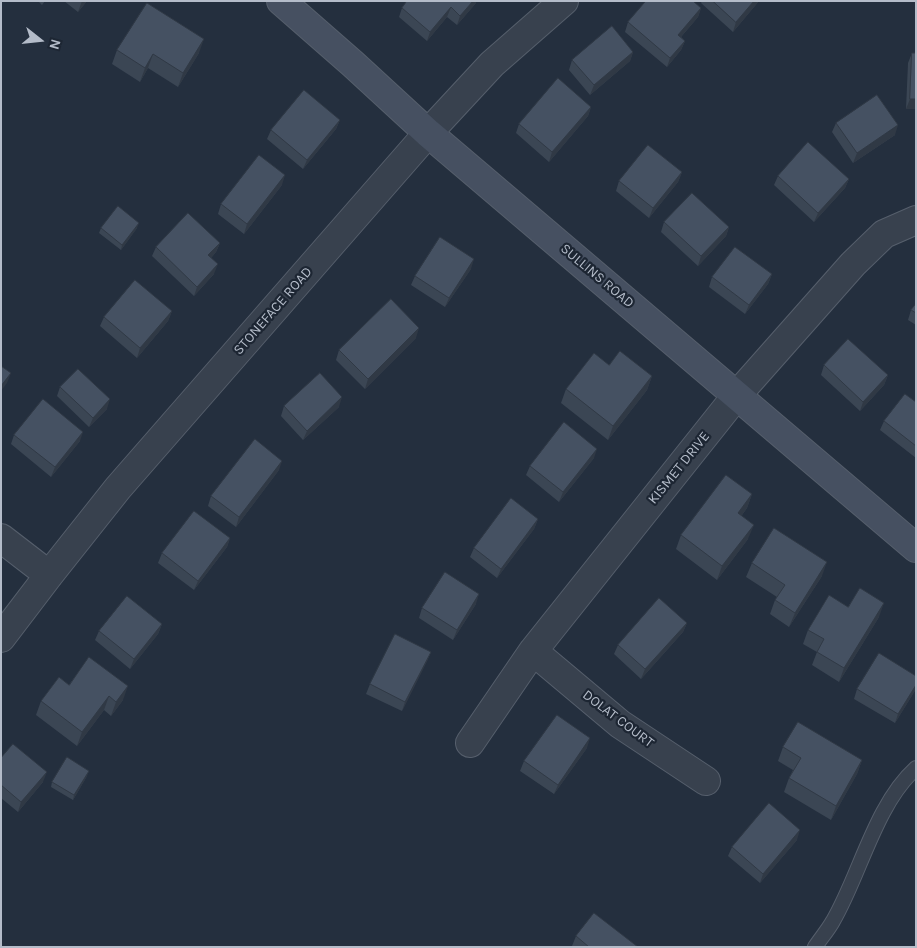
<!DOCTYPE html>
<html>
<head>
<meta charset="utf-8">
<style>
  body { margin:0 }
  #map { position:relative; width:917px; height:948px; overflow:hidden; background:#242f3e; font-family:Karla,sans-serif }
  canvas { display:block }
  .frame { position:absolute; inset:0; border:2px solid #b4bcc9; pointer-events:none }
  .north { position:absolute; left:15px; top:15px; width:50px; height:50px; -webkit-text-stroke:4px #1d2633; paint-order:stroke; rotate:106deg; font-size:14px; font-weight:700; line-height:20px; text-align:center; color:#b4bcc9 }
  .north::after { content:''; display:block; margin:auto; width:18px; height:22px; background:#b4bcc9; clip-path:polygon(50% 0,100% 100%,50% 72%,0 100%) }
</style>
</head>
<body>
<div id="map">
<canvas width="917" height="948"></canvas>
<div class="frame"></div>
<div class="north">N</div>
</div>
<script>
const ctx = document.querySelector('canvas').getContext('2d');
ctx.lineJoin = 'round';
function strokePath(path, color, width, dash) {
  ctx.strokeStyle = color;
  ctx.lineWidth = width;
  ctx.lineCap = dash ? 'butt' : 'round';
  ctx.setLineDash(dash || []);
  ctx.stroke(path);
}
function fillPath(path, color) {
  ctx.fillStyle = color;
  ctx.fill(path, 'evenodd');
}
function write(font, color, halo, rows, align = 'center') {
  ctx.font = font + ' Karla,sans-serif';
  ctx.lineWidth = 4.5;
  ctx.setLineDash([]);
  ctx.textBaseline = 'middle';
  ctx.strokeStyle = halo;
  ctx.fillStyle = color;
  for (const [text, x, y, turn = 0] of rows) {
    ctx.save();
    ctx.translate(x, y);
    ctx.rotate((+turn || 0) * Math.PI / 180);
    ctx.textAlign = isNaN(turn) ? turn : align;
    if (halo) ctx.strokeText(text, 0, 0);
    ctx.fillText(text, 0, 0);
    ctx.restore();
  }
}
const lane = new Path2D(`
  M815,947C821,938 828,930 833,921C860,875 875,805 916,768`);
const street = new Path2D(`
  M1,538L49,575
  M1,638L49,575L118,488L428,133L492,64L564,1
  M533,651L620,724L706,781
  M470,743L533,651L737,395L853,264L884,234L916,220`);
const secondary = new Path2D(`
  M281,1L353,64L428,133L916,548`);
const wall = new Path2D(`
  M38,1H45L42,5Z
  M64,1H87L78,12Z
  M702,1H759L733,32L701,3Z
  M476,3L457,25L447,17L427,41L399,17L402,8Z
  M701,8L698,17L681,37L685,41L681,50L667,67L625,32L628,22Z
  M117,50L199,53L178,87L148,68L140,82L112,64Z
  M633,52L630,61L590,95L569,70L572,60Z
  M912,53L916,109H906L908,63Z
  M591,107L588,116L549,162L516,133L519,124Z
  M340,120L336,129L303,169L267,139L271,130Z
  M836,123L895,135L853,163L832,132Z
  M682,172L678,182L649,218L616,191L619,181Z
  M778,176L849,179L845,188L814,222L774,185Z
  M282,185L244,234L218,214L221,204Z
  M664,222L729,227L726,236L698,266L661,232Z
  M101,228H137L121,250L99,233Z
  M220,243L216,252L211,258L214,274L194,296L152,256L156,247Z
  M471,269L445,307L411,285L415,276Z
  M772,274L768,284L745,314L709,287L712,277Z
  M916,304V325L908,320L911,310Z
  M172,311L168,321L137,358L100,326L104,317Z
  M416,338L365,389L336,360L339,350Z
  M824,365L888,375L884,385L860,411L821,375Z
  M652,376L647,390L608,440L561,403L566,389Z
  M60,387L107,409L89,427L57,396Z
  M916,402V458L880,430L884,421Z
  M284,406L339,407L303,440L281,416Z
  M14,435L80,441L51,477L11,444Z
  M594,458L559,502L526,475L530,466Z
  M279,470L236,527L208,506L211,496Z
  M752,494L747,508L742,515L748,539L717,580L676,549L681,535Z
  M538,519L534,529L497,578L470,557L474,548Z
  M230,538L227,547L194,590L158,563L162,553Z
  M752,563L822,576L789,627L770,614L775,600L777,597L746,577Z
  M476,604L453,640L419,618L422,608Z
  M848,607L879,617L839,682L812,665L817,652L803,644L808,630Z
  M687,623L683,632L641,679L614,654L618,645Z
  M162,624L158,634L130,669L95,640L99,631Z
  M431,652L427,661L402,711L366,694L370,684Z
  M916,676V689L895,723L854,699L857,689Z
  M69,685L123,700L111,716L104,710L77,746L36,715L41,701Z
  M783,747L862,760L857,774L831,820L784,792L789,778L793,770L778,761Z
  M587,748L554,794L520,771L524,761Z
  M1,758L43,782L18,812L1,798Z
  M87,776L73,800L51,787L52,782Z
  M797,840L760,883L728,856L732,847Z
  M576,936L638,947H574L572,946Z`);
const shadedWall = new Path2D(`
  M82,1H87L78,12Z
  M473,1H476V3L457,25L460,16Z
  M754,1H759L733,32L736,22Z
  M451,7L447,17L427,41L430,32Z
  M701,8L698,17L674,45L678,35Z
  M204,39L199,53L178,87L183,73Z
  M685,41L681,50L667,67L670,58Z
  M633,52L630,61L590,95L594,85Z
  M153,54L148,68L140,82L145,68Z
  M910,99H916V109H906Z
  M591,107L588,116L549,162L552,152Z
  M340,120L336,129L303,169L307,160Z
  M898,125L895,135L853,163L857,153Z
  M682,172L678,182L649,218L653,208Z
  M285,175L282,185L244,234L247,224Z
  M849,179L845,188L814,222L818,213Z
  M139,223L137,228L121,250L122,245Z
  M729,227L726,236L698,266L701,256Z
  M220,243L216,252L205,265L208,255Z
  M474,259L471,269L445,307L449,298Z
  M218,264L214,274L194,296L197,287Z
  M772,274L768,284L745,314L749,305Z
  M172,311L168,321L137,358L140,348Z
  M419,328L416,338L365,389L368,379Z
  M11,373L7,383L1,391V386Z
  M888,375L884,385L860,411L863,402Z
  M652,376L647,390L608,440L613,426Z
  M342,397L339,407L303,440L307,431Z
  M110,399L107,409L89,427L93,418Z
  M83,432L80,441L51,477L55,467Z
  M597,449L594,458L559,502L563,492Z
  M282,461L279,470L236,527L239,517Z
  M752,494L747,508L733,527L738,513Z
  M538,519L534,529L497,578L501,569Z
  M754,525L748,539L717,580L722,566Z
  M230,538L227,547L194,590L198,581Z
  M827,562L822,576L789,627L795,613Z
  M479,594L476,604L453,640L457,630Z
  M884,603L879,617L839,682L844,668Z
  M687,623L683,632L641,679L645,669Z
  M162,624L158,634L130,669L134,659Z
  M431,652L427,661L402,711L405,702Z
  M916,685V689L895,723L898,714Z
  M128,686L123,700L111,716L116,702Z
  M109,696L104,710L77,746L82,732Z
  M590,738L587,748L554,794L558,785Z
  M862,760L857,774L831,820L836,806Z
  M89,771L87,776L73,800L74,795Z
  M47,772L43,782L18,812L21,802Z
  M800,830L797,840L760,883L763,874Z`);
const building = new Path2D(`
  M407,1H473L460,16L451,7L430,32L402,8Z
  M646,1H693L701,8L678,35L685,41L670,58L628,22Z
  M713,1H754L736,22Z
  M147,3L204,39L183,73L153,54L145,68L117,50Z
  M612,26L633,52L594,85L572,60Z
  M912,53H916V99H910Z
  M558,78L591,107L552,152L519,124Z
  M304,90L340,120L307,160L271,130Z
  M877,95L898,125L857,153L836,123Z
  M808,142L849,179L818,213L778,176Z
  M648,145L682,172L653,208L619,181Z
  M259,155L285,175L247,224L221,204Z
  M692,193L729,227L701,256L664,222Z
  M118,206L139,223L122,245L101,228Z
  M188,213L220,243L208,255L218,264L197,287L156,247Z
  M440,237L474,259L449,298L415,276Z
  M735,247L772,274L749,305L712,277Z
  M135,280L172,311L140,348L104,317Z
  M391,299L419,328L368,379L339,350Z
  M916,304V313L911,310Z
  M848,339L888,375L863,402L824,365Z
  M620,351L652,376L613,426L566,389L594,353L609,365Z
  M1,366L11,373L1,386Z
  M78,369L110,399L93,418L60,387Z
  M320,373L342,397L307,431L284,406Z
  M905,394L916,402V446L884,421Z
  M43,399L83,432L55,467L14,435Z
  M564,422L597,449L563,492L530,466Z
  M255,439L282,461L239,517L211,496Z
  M726,475L752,494L738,513L754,525L722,566L681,535Z
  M511,498L538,519L501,569L474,548Z
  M194,511L230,538L198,581L162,553Z
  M774,528L827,562L795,613L775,600L785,585L752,563Z
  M445,572L479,594L457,630L422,608Z
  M860,588L884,603L844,668L817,652L824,639L808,630L829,595L848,607Z
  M127,596L162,624L134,659L99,631Z
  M659,598L687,623L645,669L618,645Z
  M395,634L431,652L405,702L370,684Z
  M879,653L916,676V685L898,714L857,689Z
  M89,657L128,686L116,702L109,696L82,732L41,701L59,677L69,685Z
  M557,715L590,738L558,785L524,761Z
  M798,722L862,760L836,806L789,778L801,758L783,747Z
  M13,744L47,772L21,802L1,785V758Z
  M67,757L89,771L74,795L52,782Z
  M769,803L800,830L763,874L732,847Z
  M594,913L638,947H589L576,936Z`);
const streetNames = [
  ["SULLINS ROAD",597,276,40],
  ["STONEFACE ROAD",273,311,-49],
  ["KISMET DRIVE",679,468,-51],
  ["DOLAT COURT",618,719,37]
];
strokePath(lane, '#565f6c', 16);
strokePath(street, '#565f6c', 30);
strokePath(secondary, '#565f6c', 30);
strokePath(lane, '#38414e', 14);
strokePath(street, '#38414e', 28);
strokePath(secondary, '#465061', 28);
fillPath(wall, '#3b4654');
fillPath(shadedWall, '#303945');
fillPath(building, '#455162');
strokePath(building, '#303945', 1);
write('14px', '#b4bcc9', '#1d2633', streetNames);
</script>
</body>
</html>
